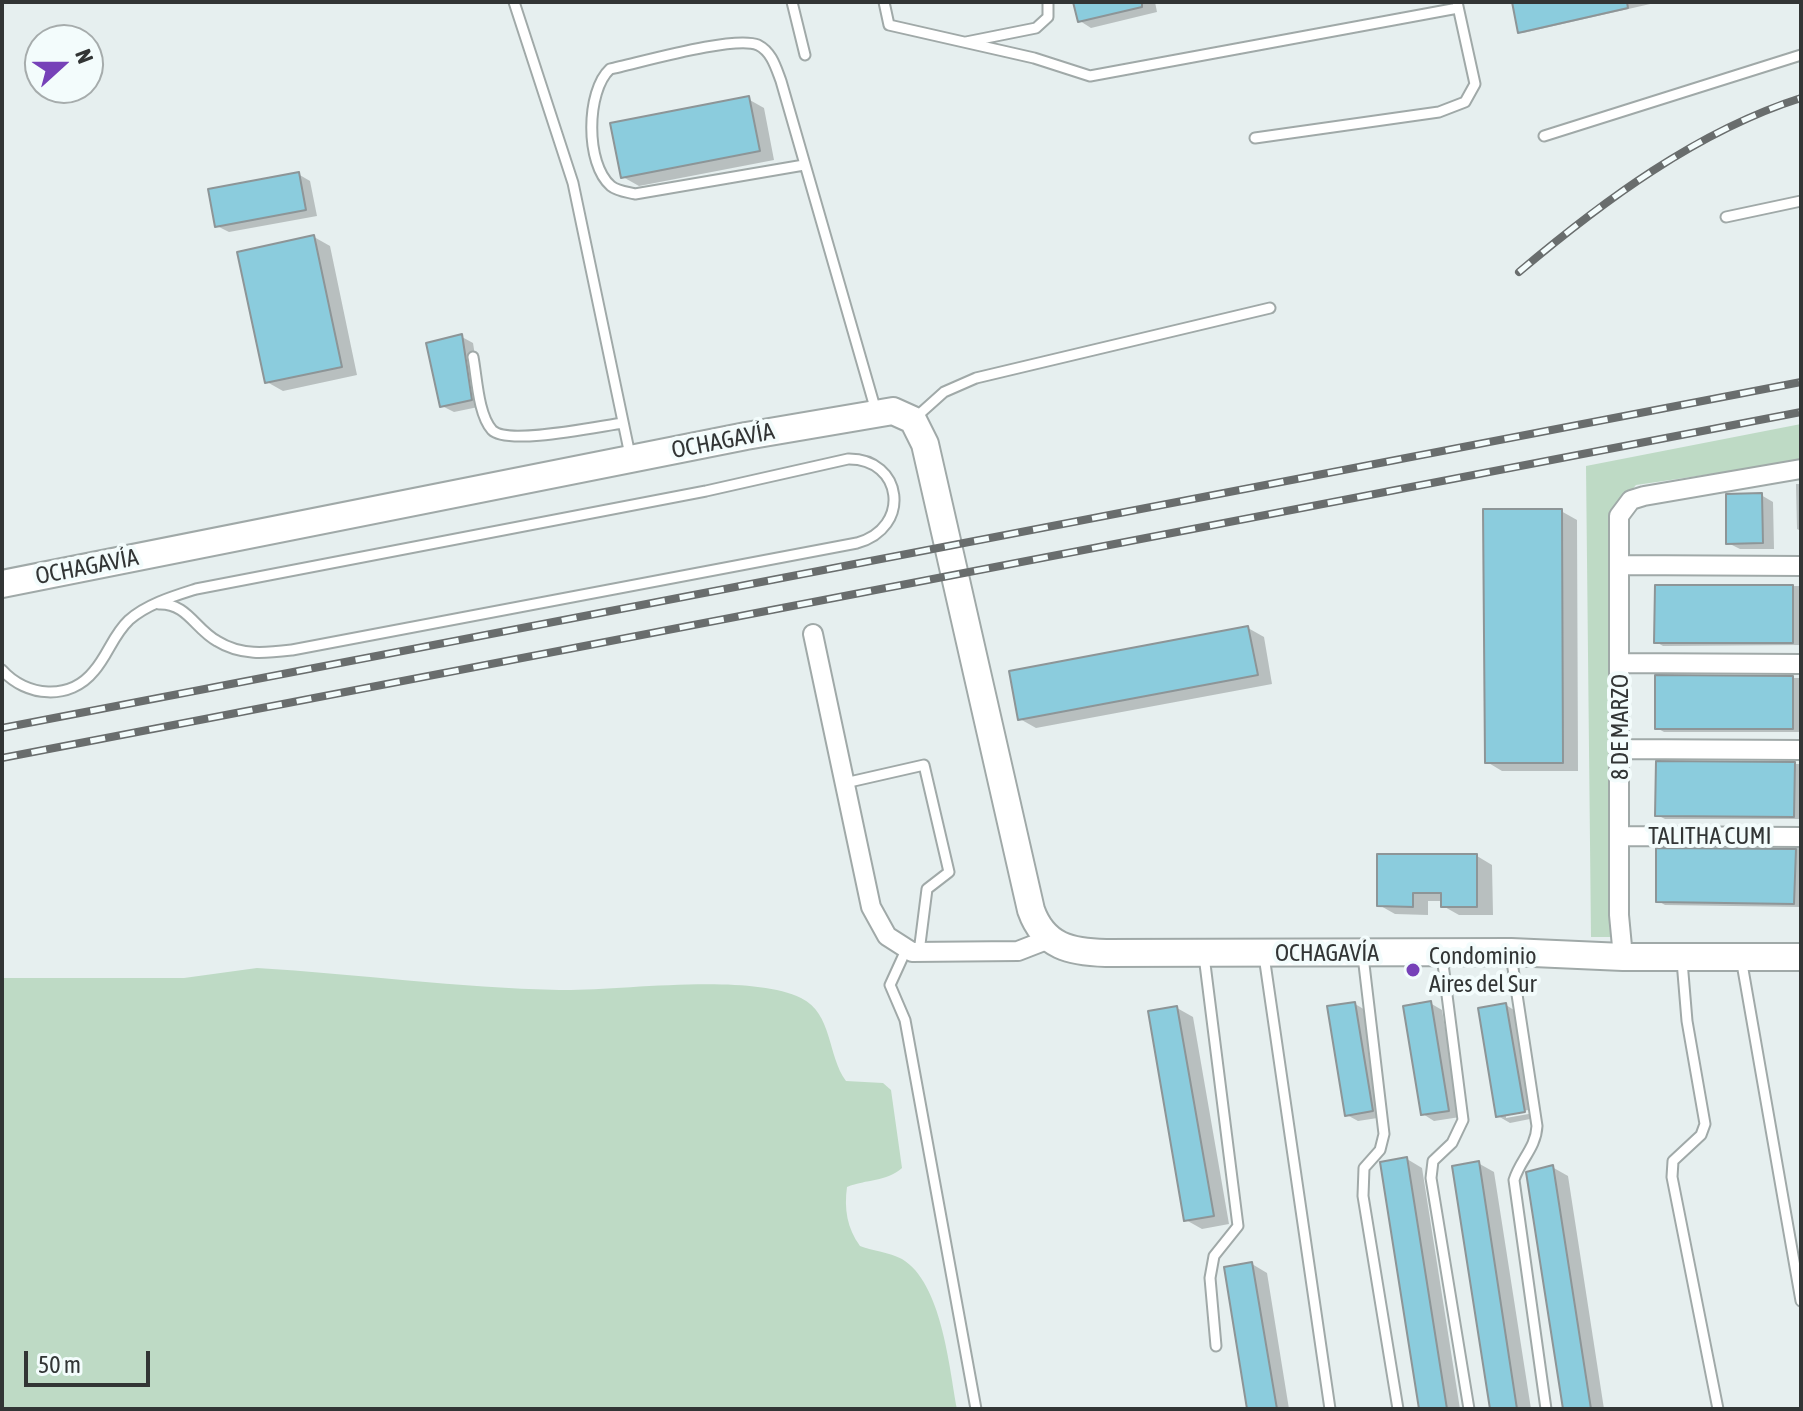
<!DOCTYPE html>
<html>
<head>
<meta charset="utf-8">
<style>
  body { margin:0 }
  #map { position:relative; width:1803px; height:1411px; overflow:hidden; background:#e6efef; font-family:"Asap Condensed",sans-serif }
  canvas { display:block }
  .frame { position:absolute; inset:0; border:4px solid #323535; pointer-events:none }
  .north { position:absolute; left:24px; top:24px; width:80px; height:80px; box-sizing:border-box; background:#f3fcfc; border:2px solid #a6acac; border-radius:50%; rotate:69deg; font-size:22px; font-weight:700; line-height:32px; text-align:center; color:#323535 }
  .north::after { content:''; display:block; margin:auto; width:28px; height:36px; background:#7641b8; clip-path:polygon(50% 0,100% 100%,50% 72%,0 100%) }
  .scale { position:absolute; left:24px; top:1351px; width:126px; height:36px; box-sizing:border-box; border:4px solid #323535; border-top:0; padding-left:10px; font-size:24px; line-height:28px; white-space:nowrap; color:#323535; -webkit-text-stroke:6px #f3fcfc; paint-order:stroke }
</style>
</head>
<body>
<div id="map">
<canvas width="1803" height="1411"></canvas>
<div class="frame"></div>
<div class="north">N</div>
<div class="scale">50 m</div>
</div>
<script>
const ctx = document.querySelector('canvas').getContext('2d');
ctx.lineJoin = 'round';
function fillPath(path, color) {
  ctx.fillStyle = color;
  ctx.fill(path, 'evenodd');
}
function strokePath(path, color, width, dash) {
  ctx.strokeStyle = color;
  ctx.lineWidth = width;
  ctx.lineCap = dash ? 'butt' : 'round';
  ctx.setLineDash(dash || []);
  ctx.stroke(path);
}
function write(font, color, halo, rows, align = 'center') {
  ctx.font = font + ' "Asap Condensed",sans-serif';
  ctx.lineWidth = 8;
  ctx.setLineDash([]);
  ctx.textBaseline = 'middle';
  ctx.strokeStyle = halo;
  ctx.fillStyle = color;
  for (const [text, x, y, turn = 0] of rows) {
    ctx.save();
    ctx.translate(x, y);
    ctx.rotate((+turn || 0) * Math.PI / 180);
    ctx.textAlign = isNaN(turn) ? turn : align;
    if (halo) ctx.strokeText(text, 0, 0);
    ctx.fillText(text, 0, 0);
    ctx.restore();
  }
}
const green = new Path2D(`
  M1801,424V461L1636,485L1616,508L1614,937H1591L1586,466Z
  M257,968C357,974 459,988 559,990C621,991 747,972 801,998C833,1014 827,1055 846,1081L883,1083L891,1090L902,1168C886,1182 867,1179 847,1187C844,1209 847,1228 860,1246C873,1251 889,1252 902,1259C942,1283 949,1367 957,1409H2V978H184Z`);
const shadow = new Path2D(`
  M1075,2H1155L1157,12L1091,28L1080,21Z
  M1514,2H1659L1523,33Z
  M748,99L764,108L774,160L639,186L623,177Z
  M298,174L310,181L317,216L229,232L217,226Z
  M314,237L330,246L357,375L283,391L267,382Z
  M462,337L473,343L483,406L454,412L442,406Z
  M1796,484H1801V531L1797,529Z
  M1761,495L1773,502L1774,549H1740L1728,543Z
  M1561,511L1577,520L1578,771H1502L1487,762Z
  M1801,586V645L1663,646L1656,642L1657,587Z
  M1248,628L1264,637L1272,684L1036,728L1020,719Z
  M1657,677L1801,678V732H1664L1657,728Z
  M1658,763L1801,764V819H1665L1657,815Z
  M1801,848V907L1665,905L1658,901V850Z
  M1477,856L1492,865L1493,915H1459L1443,906V901H1428V915L1395,914L1379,905Z
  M1430,1003L1442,1010L1460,1117L1434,1121L1423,1114Z
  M1355,1004L1367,1011L1384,1117L1358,1121L1347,1115Z
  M1506,1005L1517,1012L1534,1109L1506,1114V1118L1534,1113L1535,1118L1510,1123L1498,1116Z
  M1177,1008L1193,1017L1229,1224L1202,1229L1186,1220Z
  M1407,1159L1422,1168L1460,1409H1421Z
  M1478,1163L1494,1172L1531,1409H1492Z
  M1552,1167L1568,1176L1604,1409H1566L1529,1171Z
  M1252,1264L1267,1273L1289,1409H1249Z`);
const building = new Path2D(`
  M1073,2H1142V7L1078,22Z
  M1512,2H1627L1628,8L1518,33Z
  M749,96L760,151L621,178L610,123Z
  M299,172L306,210L215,227L208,189Z
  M314,235L342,367L265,383L237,252Z
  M462,334L472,400L440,407L426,343Z
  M1762,493L1763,543L1726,544V494Z
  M1483,509H1562L1563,763H1485Z
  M1655,585H1793V643H1654Z
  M1248,626L1258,675L1018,720L1009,671Z
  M1655,675L1793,676V729H1655Z
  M1656,761L1795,762L1794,817L1655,816Z
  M1656,848L1796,849L1794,904L1656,902Z
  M1377,854H1477V907H1441V893H1413V907L1377,906Z
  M1431,1001L1449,1111L1421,1115L1403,1006Z
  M1355,1002L1373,1111L1345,1116L1327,1006Z
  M1506,1003L1525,1112L1496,1117L1478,1008Z
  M1177,1006L1214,1216L1184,1221L1148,1011Z
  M1407,1157L1447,1409H1419L1380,1162Z
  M1479,1161L1517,1409H1490L1452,1166Z
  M1553,1165L1591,1409H1563L1526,1172Z
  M1252,1262L1277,1409H1247L1224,1267Z`);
const service = new Path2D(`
  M514,2L573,183L630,455
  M792,2L805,55
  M884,2L889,25L1034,58L1090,76L1458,8
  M966,42L1036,28L1048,17V2
  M1544,136L1801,55
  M1255,138L1439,112L1465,102L1475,84L1457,2
  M804,165L635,194C627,192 617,191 611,186C585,164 586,91 610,69C639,63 734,35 758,45C772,52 776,68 781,81L876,411
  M1726,217L1801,201
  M473,357C477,378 478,414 492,430C507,446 600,426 623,423
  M915,418L944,392L976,378L1270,308
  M2,670C26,697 70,701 94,671C108,655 113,635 129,620C147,604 174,596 196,589L706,491L848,459C903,458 912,528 857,543L292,650C266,653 241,656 217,641C195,629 187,603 159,604
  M845,783L924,765L949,872L927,889L919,952
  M906,950L890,985L905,1020L976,1409
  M1511,955L1537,1126C1536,1148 1520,1160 1514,1180L1546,1409
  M1204,956L1238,1226L1214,1256L1210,1278L1216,1346
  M1264,956L1330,1409
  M1363,956L1384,1134L1380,1150L1364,1168L1363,1196L1398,1409
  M1442,956L1463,1120L1452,1143L1433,1161L1431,1178L1469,1409
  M1741,958L1801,1301
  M1682,961L1687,1021L1705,1124L1701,1135L1673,1161L1672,1177L1718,1409`);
const minor = new Path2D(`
  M1620,565L1801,566
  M813,634L871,907L887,936L912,952L1018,951L1049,939
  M1620,663L1801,664
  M1620,749L1801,750
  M1620,836L1801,837
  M1623,957L1619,915V516L1631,500L1644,496L1801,469`);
const secondary = new Path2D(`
  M2,584L746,436L893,411L913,420L925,444L1031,910C1044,947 1071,952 1106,953L1511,952L1623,957H1801`);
const rail = new Path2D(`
  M1519,272C1602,202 1697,131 1801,98
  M2,728L1801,382
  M2,758L1801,412`);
const markers = [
  [1413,970,8,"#7641b8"]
];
const streetNames = [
  ["OCHAGAVÍA",723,441,-11],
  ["OCHAGAVÍA",87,567,-11],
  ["8 DE MARZO",1620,727,-90],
  ["TALITHA CUMI",1710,836],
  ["OCHAGAVÍA",1327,953]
];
const poiNames = [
  ["Condominio",1429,956],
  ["Aires del Sur",1429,984]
];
fillPath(green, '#bedac5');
fillPath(shadow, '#0003');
fillPath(building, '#8bccdd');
strokePath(building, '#8d9597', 2);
strokePath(service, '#a0a9a8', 13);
strokePath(minor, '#a0a9a8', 22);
strokePath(secondary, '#a0a9a8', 30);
strokePath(service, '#fff', 9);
strokePath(minor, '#fff', 18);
strokePath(secondary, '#fff', 26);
strokePath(rail, '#696d6d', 8);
strokePath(rail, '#f3fcfc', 5, [15]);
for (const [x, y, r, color] of markers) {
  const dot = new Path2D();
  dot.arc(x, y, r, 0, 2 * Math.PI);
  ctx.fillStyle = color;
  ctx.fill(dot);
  strokePath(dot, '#f3fcfc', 3);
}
write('24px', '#323535', '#f3fcfc', streetNames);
write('24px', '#323535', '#f3fcfc', poiNames, 'left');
</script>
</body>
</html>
